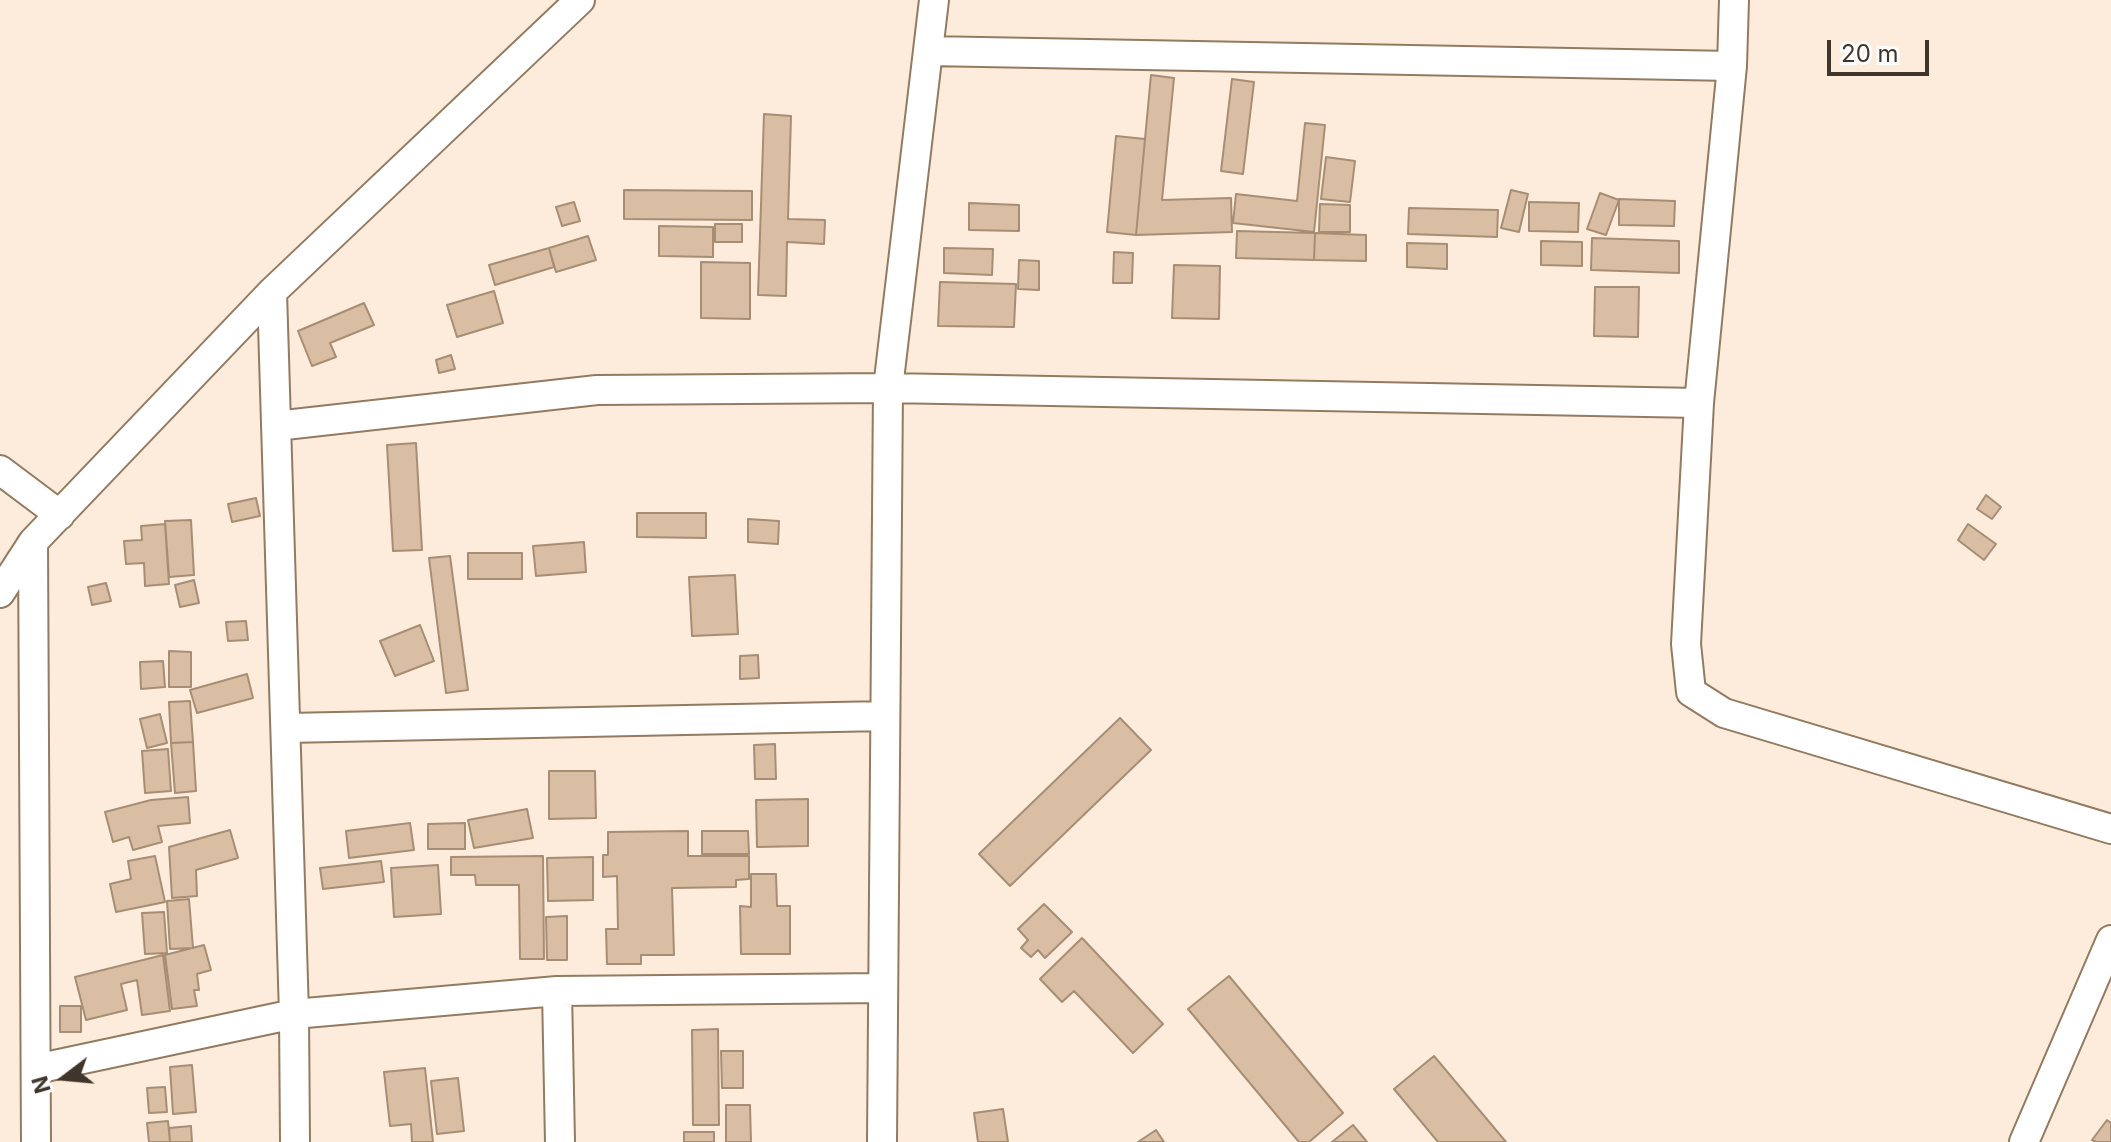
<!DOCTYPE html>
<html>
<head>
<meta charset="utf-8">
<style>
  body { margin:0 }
  #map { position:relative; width:2111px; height:1142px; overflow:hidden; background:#fdecdb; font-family:Inter,sans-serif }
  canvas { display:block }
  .north { position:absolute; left:24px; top:1038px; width:80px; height:80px; -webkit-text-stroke:6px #fdfdfd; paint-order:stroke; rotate:254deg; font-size:22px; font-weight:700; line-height:32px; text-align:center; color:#40352a }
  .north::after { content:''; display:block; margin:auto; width:28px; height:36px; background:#40352a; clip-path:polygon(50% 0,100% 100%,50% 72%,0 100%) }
  .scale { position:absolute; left:1827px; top:40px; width:102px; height:36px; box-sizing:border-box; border:4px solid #40352a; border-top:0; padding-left:10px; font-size:24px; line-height:28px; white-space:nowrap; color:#40352a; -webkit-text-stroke:6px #fdfdfd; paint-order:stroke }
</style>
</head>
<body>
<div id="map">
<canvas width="2111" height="1142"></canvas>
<div class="north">N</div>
<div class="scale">20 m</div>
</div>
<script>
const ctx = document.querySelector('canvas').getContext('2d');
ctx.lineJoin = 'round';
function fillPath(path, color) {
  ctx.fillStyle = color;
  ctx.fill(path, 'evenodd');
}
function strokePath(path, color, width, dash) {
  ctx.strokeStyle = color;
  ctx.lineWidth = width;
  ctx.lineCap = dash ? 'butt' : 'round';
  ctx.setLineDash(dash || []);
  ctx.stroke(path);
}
const building = new Path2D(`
  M1151,75L1174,78L1162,200L1231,198L1232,232L1136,235Z
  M1232,79L1254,82L1243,174L1221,171Z
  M764,114L791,116L788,219L825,220L824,244L787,242L786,296L758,295Z
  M1305,123L1325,125L1314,232L1233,223L1236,194L1297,201Z
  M1116,136L1145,139L1136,235L1107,232Z
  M1326,157L1355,161L1350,202L1321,199Z
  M624,190L752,191V220L624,219Z
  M1511,190L1528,194L1519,232L1501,228Z
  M1600,193L1619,200L1606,235L1587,229Z
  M1619,199L1675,201L1674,226L1619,225Z
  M574,202L580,221L562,226L556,207Z
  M1529,202L1579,203L1578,232L1529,231Z
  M969,203L1019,205V231L969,230Z
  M1320,204L1350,205V232H1319Z
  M1409,208L1498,210L1497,237L1408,234Z
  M715,224H742V242H715Z
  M659,226L713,227V257L659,256Z
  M1237,231L1315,233L1314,260L1236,258Z
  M1315,233L1366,235V261L1314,260Z
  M588,236L596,260L556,272L549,248Z
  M1592,238L1679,241V273L1591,270Z
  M1541,241L1582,242V266L1541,265Z
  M1407,243L1447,244V269L1407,267Z
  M549,248L554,267L495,285L489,265Z
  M944,248L993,249L992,275L944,273Z
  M1114,252L1133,253L1132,283H1113Z
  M1019,260L1039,261V290L1018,289Z
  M701,262L750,263V319L701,318Z
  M1174,265L1220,266L1219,319L1172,318Z
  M940,282L1016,284L1014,327L938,326Z
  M1595,287H1639L1638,337L1594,336Z
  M494,291L503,323L457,337L447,305Z
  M364,303L374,325L330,343L336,357L312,366L298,331Z
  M451,355L455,369L439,373L436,360Z
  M416,443L422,550L393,551L387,445Z
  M1986,495L2001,507L1992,519L1977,509Z
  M256,498L260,516L232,522L228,504Z
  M637,513H706V538L637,537Z
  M748,519L779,521L778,544L748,542Z
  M191,520L194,575L169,577L165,521Z
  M165,524L169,584L145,586L144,563L126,564L124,541L142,540L141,526Z
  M1968,524L1996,544L1984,560L1958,540Z
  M584,542L586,572L536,576L533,546Z
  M468,553H522V579H468Z
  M450,556L468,690L446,693L429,558Z
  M735,575L738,634L692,636L689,577Z
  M194,580L199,603L180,607L175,585Z
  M106,583L111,601L92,605L88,587Z
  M246,621L248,640L228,641L226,622Z
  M420,625L434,661L395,676L380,641Z
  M169,651L191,652V687H169Z
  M758,655L759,678L740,679V656Z
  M163,661L165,687L141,689L140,662Z
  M247,674L253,698L197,713L190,690Z
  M190,701L193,742L171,743L169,702Z
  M160,714L167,743L147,748L140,719Z
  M1120,718L1151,750L1010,886L979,854Z
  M193,742L196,791L175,793L171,743Z
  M775,744L776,779H755L754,745Z
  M168,749L171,791L145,793L142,751Z
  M549,771H595L596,818L549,819Z
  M188,797L190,823L158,826L162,842L133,850L129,837L113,842L105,812L151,800Z
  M808,799V846L757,847L756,800Z
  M527,809L533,838L474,848L468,820Z
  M410,823L414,850L349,858L346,831Z
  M465,823V849H428V824Z
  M230,830L238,858L196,870L197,896L172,898L169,847Z
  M688,831V856H749V879L736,880V887L672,888L674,955H641V964H607L606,929H618L617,876L603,877V855H608V832Z
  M702,831H748L749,854H702Z
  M155,856L165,902L116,912L110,884L131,879L128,861Z
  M543,856L544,959H520L519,885H476L475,875H451V857Z
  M593,857V900L548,901L547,858Z
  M381,861L384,882L323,889L320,868Z
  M438,865L441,914L394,917L391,868Z
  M751,874H776L777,906H790V954H741L740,906L751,907Z
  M189,899L193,948L170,949L167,901Z
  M1044,904L1072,932L1045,958L1038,950L1031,957L1021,948L1028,940L1018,929Z
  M164,912L167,953L145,954L142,913Z
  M567,916V960H547L546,917Z
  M1082,938L1163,1024L1133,1053L1074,991L1062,1002L1040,979Z
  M204,945L211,970L197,974L199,990H194L197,1006L172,1009L165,955Z
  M163,955L170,1011L142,1015L137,980L121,984L127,1010L86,1020L75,977Z
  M1229,976L1343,1113L1309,1142H1299L1188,1009Z
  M60,1006H81V1032H60Z
  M718,1029L719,1125H693L692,1030Z
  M721,1051H743V1088H722Z
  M1434,1056L1506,1142H1438L1394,1089Z
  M192,1065L196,1112L173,1114L170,1067Z
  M425,1068L433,1142H412L411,1124L390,1126L384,1072Z
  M458,1078L464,1131L437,1134L431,1081Z
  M165,1087L167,1112L149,1113L147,1088Z
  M726,1105H750L751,1142H726Z
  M1003,1109L1008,1142H978L974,1113Z
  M2107,1120L2111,1123V1142H2096L2092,1140Z
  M168,1121L170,1142H149L147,1123Z
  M1353,1125L1367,1142H1332Z
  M191,1126L192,1142H170L169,1128Z
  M1156,1130L1164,1142H1138Z
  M684,1132H714V1142H684Z`);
const street = new Path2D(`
  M1734,0L1732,66L1699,403L1686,644L1691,692L1724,713L2111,829
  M928,51L1732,66
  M272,292L294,1014L295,1142
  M276,426L597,390L888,388L1699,403
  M0,470L60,515
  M33,542L36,1142
  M0,593L33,542L272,292L580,0
  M286,728L885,716
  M557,991L560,1142
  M36,1069L294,1014L557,991L883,988
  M882,1142L888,388L934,0
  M2024,1142L2111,940`);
fillPath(building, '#d9bea3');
strokePath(building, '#a78d73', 2);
strokePath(street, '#937a60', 32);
strokePath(street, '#fff', 28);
</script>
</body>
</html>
